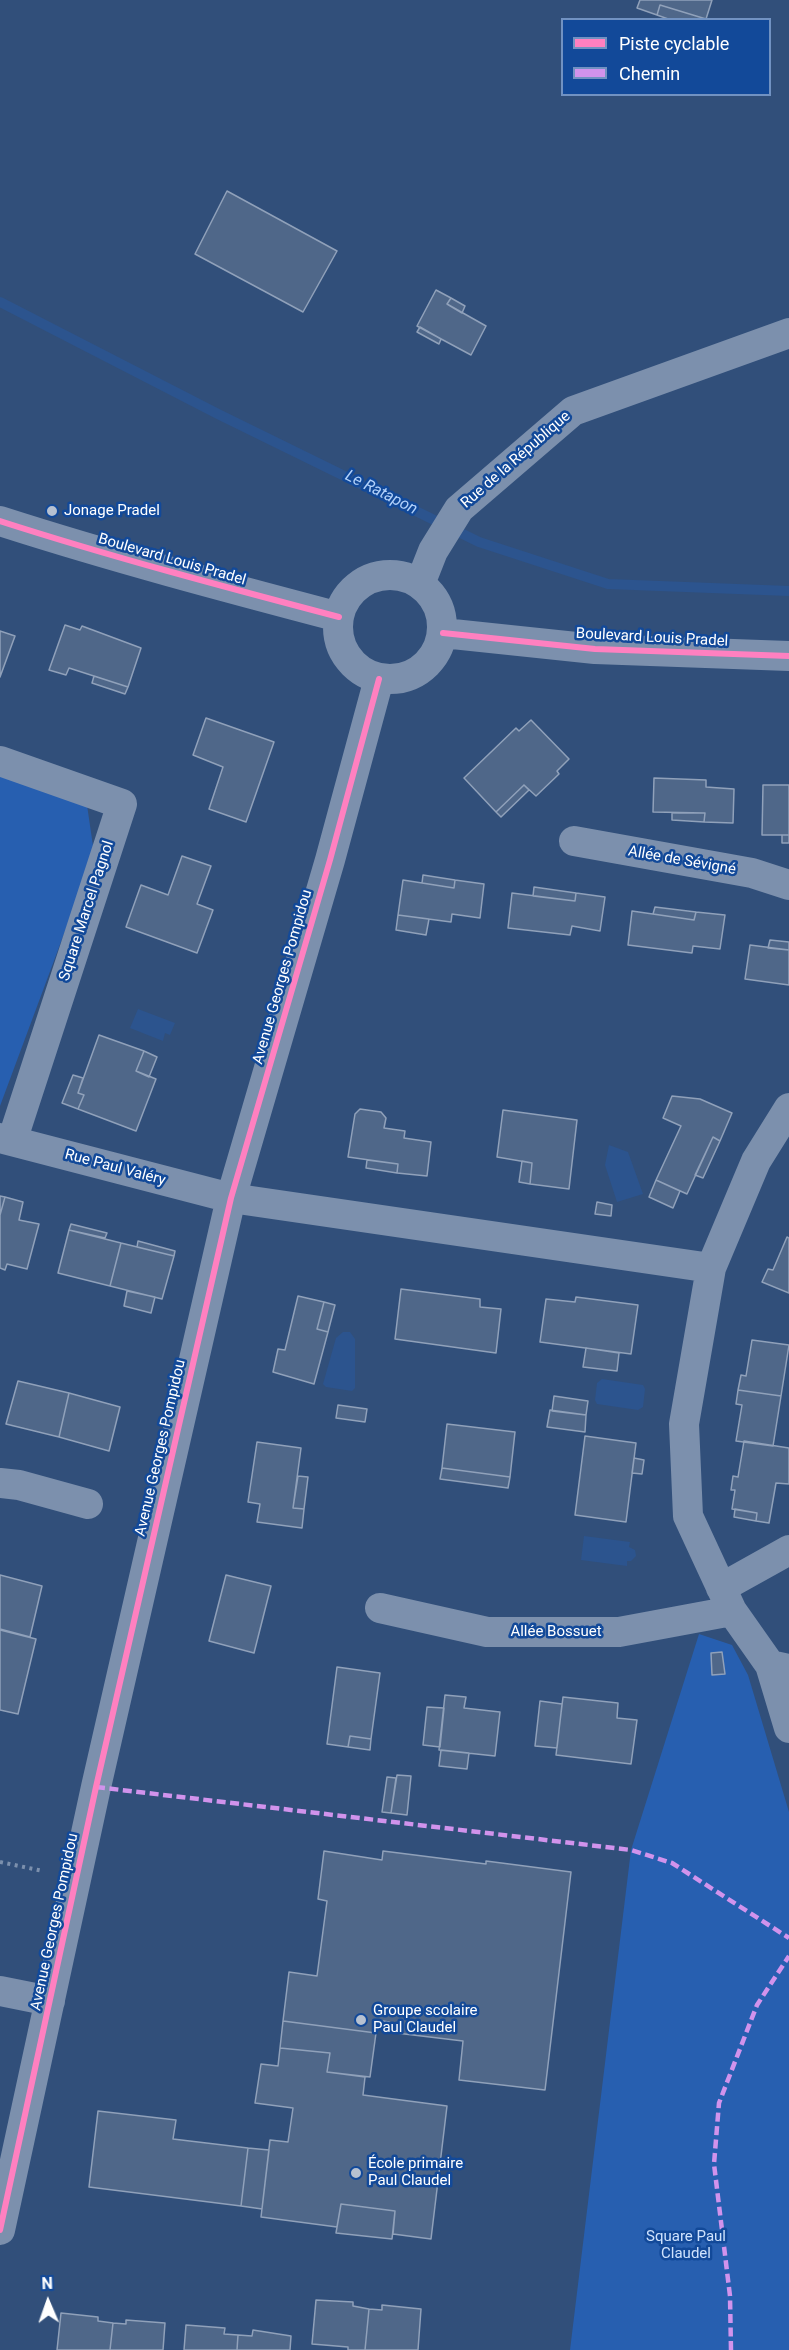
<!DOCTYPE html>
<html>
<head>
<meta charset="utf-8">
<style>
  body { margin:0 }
  #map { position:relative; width:789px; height:2350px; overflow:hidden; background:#314f7a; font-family:Roboto,sans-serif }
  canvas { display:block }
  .legend { position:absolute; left:561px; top:18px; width:210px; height:78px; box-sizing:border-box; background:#124999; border:2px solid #7192c2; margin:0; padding:8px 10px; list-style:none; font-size:18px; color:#fff }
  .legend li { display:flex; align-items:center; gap:12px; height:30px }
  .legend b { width:30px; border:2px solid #7192c2 }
  .north { position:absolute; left:18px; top:2272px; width:60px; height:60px; -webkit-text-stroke:4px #124999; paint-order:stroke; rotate:358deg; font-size:16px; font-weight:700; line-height:24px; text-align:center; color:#fff }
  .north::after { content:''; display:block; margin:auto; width:21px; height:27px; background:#fff; clip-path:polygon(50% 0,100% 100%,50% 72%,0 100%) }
</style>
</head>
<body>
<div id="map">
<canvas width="789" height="2350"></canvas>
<ul class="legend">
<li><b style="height:8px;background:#ff80c0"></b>Piste cyclable</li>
<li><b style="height:8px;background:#d193ec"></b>Chemin</li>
</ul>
<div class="north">N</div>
</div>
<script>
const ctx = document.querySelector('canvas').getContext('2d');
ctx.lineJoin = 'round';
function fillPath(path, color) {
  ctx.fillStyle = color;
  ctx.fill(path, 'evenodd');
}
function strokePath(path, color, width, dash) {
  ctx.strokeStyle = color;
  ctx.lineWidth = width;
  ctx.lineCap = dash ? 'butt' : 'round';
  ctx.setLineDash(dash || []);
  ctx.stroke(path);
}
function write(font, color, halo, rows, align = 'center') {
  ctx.font = font + ' Roboto,sans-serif';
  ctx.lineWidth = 5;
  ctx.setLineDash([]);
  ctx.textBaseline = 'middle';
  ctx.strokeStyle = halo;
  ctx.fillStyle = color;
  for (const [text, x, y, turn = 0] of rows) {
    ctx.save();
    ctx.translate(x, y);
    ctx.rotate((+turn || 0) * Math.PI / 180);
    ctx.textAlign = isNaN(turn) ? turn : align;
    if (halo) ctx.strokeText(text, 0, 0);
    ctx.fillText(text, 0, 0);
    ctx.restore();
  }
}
const green = new Path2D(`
  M0,774L87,805L94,853L0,1106Z
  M699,1634L732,1645L748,1675L789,1812V2350H570L631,1850Z`);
const water = new Path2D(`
  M138,1009L175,1023L170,1035L165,1033L163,1041L130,1028Z
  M609,1145L628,1152L643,1194L617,1202L605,1165Z
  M343,1332H350L355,1339V1388L352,1391L326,1387L323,1384L336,1338Z
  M602,1379L643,1385L645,1389L643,1407L638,1410L597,1404L595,1400L597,1383Z
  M584,1536L630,1542L629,1547L635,1550L636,1556L631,1561H627V1566L581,1560Z`);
const stream = new Path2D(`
  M0,302L218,414L479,542L608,584L789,591`);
const building = new Path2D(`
  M640,0H712L706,19L660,5L657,15L637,8Z
  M660,5L706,19V20H671L657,15Z
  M227,191L337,251L303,312L195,254Z
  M436,290L451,298L447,304L486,326L471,355L417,326Z
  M451,298L465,306L462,313L447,304Z
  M420,327L441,339L439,344L417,332Z
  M65,625L80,630L82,626L141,648L128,687L69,668L66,675L49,670Z
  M0,631L15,636L0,677Z
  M94,676L128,687L125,694L92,683Z
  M206,718L274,742L246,822L209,809L223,767L193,755Z
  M531,720L569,759L557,771L559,774L536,796L524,785L496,812L464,778L516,728L519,731Z
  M654,778L706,780V787L734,789L733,823L704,822L705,813L653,812Z
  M524,785L529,790L501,817L496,812Z
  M763,785H789V835H762Z
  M672,813H705L704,822L672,820Z
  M782,835H789V843H782Z
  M182,856L211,866L197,904L213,910L197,953L126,927L141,885L168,895Z
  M423,875L455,880L454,888L422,883Z
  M403,880L454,888L455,880L484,884L480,918L452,914L451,922L398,915Z
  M534,887L576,893L575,901L533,896Z
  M512,893L575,901L576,893L605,897L600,931L572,926L570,935L508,928Z
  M655,907L696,912L694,920L653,914Z
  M632,911L694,920L696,912L725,915L720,949L693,946L692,953L628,945Z
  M398,915L429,919L426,935L396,930Z
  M770,940L789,942V950L768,948Z
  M750,945L789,950V985L745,979Z
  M99,1035L144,1051L136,1071L156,1079L136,1131L78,1109L84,1095L78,1093Z
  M144,1051L157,1057L149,1077L136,1071Z
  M73,1075L83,1078L78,1093L84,1095L78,1109L62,1103Z
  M672,1096L700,1099L732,1113L720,1141L713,1137L687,1194L656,1180L681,1126L663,1118Z
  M360,1109L381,1112L386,1118L384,1128L405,1131L404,1138L431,1142L427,1176L397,1173L398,1164L348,1157L355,1114Z
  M503,1110L577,1120L569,1189L530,1184L532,1163L497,1157Z
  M713,1137L720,1141L703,1178L695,1175Z
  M367,1160L398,1164L397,1173L366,1168Z
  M522,1161L532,1163L530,1184L519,1182Z
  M656,1180L680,1191L673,1208L649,1197Z
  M0,1196L5,1197L0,1215Z
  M5,1197L23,1202L19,1220L39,1224L27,1269L7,1264L5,1270L0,1268V1215Z
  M597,1202L612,1205L611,1216L595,1214Z
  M71,1224L107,1233L105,1238L69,1230Z
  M69,1230L121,1243L110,1286L58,1273Z
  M787,1237L789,1238V1293L762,1282L768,1269L773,1270Z
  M138,1241L175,1251L174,1256L137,1247Z
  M121,1243L174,1256L162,1299L110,1286Z
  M401,1289L480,1299V1307L501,1309L496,1353L395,1339Z
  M127,1291L155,1297L151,1313L124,1306Z
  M298,1296L324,1302L317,1329L328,1332L314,1384L273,1372L278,1349L285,1350Z
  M576,1297L638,1305L631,1354L540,1342L546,1299L575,1302Z
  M324,1302L335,1305L328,1332L317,1329Z
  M752,1340L789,1345L781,1396L738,1390L741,1375L746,1376Z
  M586,1348L619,1353L617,1371L583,1367Z
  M18,1381L69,1393L59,1437L6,1424Z
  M738,1390L781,1396L773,1446L736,1441L742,1405L736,1404Z
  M69,1393L120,1407L109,1451L59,1437Z
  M554,1396L588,1401L586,1415L552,1411Z
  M338,1405L367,1409L365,1422L336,1418Z
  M550,1410L586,1415L585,1432L547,1427Z
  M447,1424L515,1432L510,1477L442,1468Z
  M585,1436L636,1443L626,1522L575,1515Z
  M744,1441L789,1448V1484L776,1483L769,1523L756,1521L757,1513L732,1509L735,1490H731L733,1476L738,1477Z
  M257,1442L301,1448L293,1508L304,1509L302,1528L257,1522L260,1504L248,1502Z
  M634,1458L644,1460L642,1474L632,1473Z
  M442,1468L510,1477L508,1488L440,1479Z
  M298,1476L308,1477L304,1509L293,1508Z
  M735,1509L757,1513L756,1521L734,1517Z
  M0,1575L42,1586L30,1637L0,1629Z
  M226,1575L271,1586L254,1653L209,1641Z
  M0,1630L36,1639L18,1714L0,1710Z
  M722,1652L725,1674L712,1675L711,1653Z
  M337,1667L380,1673L371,1739L350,1736L348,1747L327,1744Z
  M445,1695L466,1697L464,1708L500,1712L495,1756L439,1750Z
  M563,1697L618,1703L617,1718L637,1720L631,1764L556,1755Z
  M540,1701L562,1704L557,1748L535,1746Z
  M427,1707L444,1708L440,1747L423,1745Z
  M350,1736L371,1739L370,1750L348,1747Z
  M441,1750L469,1753L467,1769L439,1766Z
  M397,1775L411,1776L407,1815L391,1813Z
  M387,1777L396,1778L391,1813L382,1812Z
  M324,1851L382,1860L383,1851L486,1864V1861L571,1872L545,2090L459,2080L463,2041L388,2032L389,2022L377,2020L376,2033L283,2021L289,1972L317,1976L327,1901L318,1899Z
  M283,2021L376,2033L370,2077L327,2072L330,2053L280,2048Z
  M280,2048L330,2053L327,2072L365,2077L363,2095L447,2106L431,2239L393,2234L395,2211L341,2204L337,2227L261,2217L270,2140L288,2142L293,2108L255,2103L261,2064L278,2066Z
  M98,2111L176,2120L173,2139L248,2148L241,2206L89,2187Z
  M248,2148L269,2150L262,2209L241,2206Z
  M341,2204L395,2211L392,2239L336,2233Z
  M316,2300L353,2302V2306L369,2309L365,2350H348V2347L312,2344Z
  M382,2305L421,2309L418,2350H365L369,2309L382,2310Z
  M61,2313L98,2317V2321L113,2323L110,2350H57Z
  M126,2320L165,2323L163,2350H110L113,2323L126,2324Z
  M186,2325L225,2328L224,2334L238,2335L237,2350H184Z
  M253,2330L291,2336L290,2350H237L238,2335L252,2336Z`);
const path = new Path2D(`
  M0,1862L43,1871`);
const street = new Path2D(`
  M0,521C112,557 225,587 339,617
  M338 627a52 52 0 1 1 104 0a52 52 0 1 1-104 0Z
  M420,584L433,551L459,509L573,411L789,333
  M443,633L595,649L789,656
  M0,761L122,804L12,1141
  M574,841L752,873L789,885
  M789,1108L756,1161L711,1268L684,1424L688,1516L732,1611L770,1665L789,1669
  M0,1138L231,1198L711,1268
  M0,1483L19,1485L88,1504
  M721,1588L789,1550
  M380,1608L487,1632H619L732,1611
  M770,1665L789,1728
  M0,1991L50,2001
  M0,2230L96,1787L231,1198L330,860L379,679`);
const quiet = new Path2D(`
  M96,1787L631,1850L672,1863L789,1938
  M731,2350L730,2296L714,2164L719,2103L757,2005L789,1956`);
const cycleway = new Path2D(`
  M0,521C112,557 225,587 339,617
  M443,633L595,649L789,656
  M0,2230L96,1787L231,1198L330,860L379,679`);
const markers = [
  [52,511,6,"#b7c1d0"],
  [361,2020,6,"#b7c1d0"],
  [356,2173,6,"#b7c1d0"]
];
const streetNames = [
  ["Rue de la République",516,460,-41],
  ["Boulevard Louis Pradel",172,560,16],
  ["Boulevard Louis Pradel",652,638,3],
  ["Allée de Sévigné",682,861,10],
  ["Square Marcel Pagnol",87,911,-72],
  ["Avenue Georges Pompidou",283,977,-74],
  ["Rue Paul Valéry",115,1168,15],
  ["Avenue Georges Pompidou",161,1448,-77],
  ["Allée Bossuet",556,1632],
  ["Avenue Georges Pompidou",55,1922,-78]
];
const poiNames = [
  ["Jonage Pradel",64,511],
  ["Groupe scolaire",373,2011],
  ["Paul Claudel",373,2028],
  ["École primaire",368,2164],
  ["Paul Claudel",368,2181]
];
const parkNames = [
  ["Square Paul",686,2237],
  ["Claudel",686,2254]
];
const waterNames = [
  ["Le Ratapon",381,493,27]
];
fillPath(green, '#275fb0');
fillPath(water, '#2c548e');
strokePath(stream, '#2c548e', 10);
fillPath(building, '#4f6789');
strokePath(building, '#90a1ba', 1.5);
strokePath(path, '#7c90ad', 4, [3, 4.5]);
strokePath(street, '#7c90ad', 30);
strokePath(quiet, '#d193ec', 4.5, [9, 4.5]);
strokePath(cycleway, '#ff80c0', 6);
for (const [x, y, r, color] of markers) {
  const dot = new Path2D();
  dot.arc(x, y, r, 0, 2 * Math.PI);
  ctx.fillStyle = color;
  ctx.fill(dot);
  strokePath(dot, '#124999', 2);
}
write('15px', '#fff', '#124999', streetNames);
write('15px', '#fff', '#124999', poiNames, 'left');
write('15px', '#cee2fd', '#124999', parkNames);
write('italic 16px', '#b2d1fa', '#124999', waterNames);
</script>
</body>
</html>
